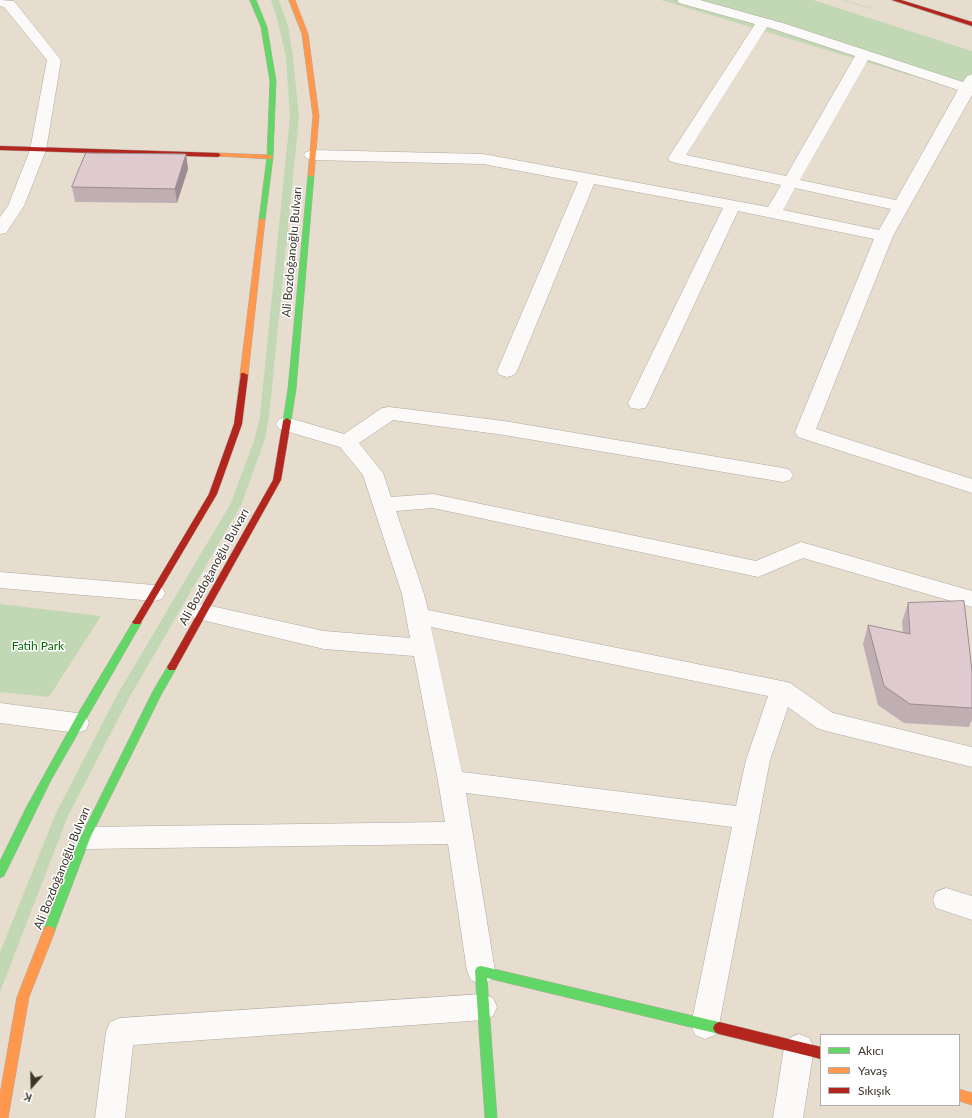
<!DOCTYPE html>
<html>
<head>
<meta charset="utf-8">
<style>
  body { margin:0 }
  #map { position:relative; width:972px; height:1118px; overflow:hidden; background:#e6ddcf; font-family:Lato,sans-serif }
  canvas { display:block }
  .legend { position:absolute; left:820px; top:1034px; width:140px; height:72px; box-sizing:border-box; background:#fff; border:1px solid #b0aeaa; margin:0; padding:5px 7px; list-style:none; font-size:12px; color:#3a342a }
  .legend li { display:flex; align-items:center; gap:8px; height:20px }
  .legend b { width:20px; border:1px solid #b0aeaa }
  .north { position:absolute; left:12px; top:1066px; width:40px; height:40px; -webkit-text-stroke:3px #fff; paint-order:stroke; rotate:200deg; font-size:11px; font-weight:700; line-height:16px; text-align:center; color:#3a342a }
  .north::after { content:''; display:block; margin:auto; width:14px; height:18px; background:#3a342a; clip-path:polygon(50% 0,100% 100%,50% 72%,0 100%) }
</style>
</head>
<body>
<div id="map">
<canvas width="972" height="1118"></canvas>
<ul class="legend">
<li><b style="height:5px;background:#63d668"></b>Akıcı</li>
<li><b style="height:5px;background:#ff974d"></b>Yavaş</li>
<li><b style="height:5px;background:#b3261e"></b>Sıkışık</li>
</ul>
<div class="north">K</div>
</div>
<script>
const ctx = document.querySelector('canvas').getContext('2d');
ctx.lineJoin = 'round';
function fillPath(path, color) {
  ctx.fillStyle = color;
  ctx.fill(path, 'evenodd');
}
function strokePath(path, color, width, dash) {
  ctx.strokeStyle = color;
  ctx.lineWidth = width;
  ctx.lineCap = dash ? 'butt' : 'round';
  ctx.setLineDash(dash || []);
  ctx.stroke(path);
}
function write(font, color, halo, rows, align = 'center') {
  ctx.font = font + ' Lato,sans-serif';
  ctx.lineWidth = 3;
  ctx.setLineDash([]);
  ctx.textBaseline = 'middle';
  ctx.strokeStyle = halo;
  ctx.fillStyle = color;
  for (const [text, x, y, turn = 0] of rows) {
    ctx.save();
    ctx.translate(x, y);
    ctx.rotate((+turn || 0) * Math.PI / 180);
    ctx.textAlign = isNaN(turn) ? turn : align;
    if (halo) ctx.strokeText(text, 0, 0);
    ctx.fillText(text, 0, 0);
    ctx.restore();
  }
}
const green = new Path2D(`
  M271,0H279L288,26L293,57L299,117L269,417L265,439L241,505L129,698L68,816L0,992V952L56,813L117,695L231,503L255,438L260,416L290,117L286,57L277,18Z
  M661,0H813L972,51V94Z
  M0,604L101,616L49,697L0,692Z`);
const path = new Path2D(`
  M843,0L874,9`);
const street = new Path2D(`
  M0,0L14,1L61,60L46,150L24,206L6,233L0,234V217L8,206L30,150L47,60L4,7L0,6Z
  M677,0H700L786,24L963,82L967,76L972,74V95L893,236L816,429L972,479V493L798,437L795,432L874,239L738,211L648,403L645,408L638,409L631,408L628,403L723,208L594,184L517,371L514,375L507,377L500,375L497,371L578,182L483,164L312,160L306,158L304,155L306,152L312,150L483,154L768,207L781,185L676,163L670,161L668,158L755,24L679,3ZM767,27L855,56L786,176L686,155ZM868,60L958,90L896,200L800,180ZM795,188L891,209L879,230L783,210Z
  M389,407L504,421L783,468L790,470L793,475L790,480L783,482L504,435L393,420L359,443L383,473L391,497L433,494L756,561L801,542L972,591V607L803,558L758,577L433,508L396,511L424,594L428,610L782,681L790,683L833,713L972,747V767L826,731L817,728L788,707L770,760L719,1025L715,1035L705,1039L695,1035L691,1025L732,827L466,793L495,971L491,980L481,984L471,980L467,971L448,844L85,849L76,846L72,838L76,830L85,827L445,822L438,781L414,656L324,649L202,620L194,618L191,612L194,606L202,604L324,631L410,638L402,594L363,475L340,447L279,429L276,424L279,419L286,417L344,434L382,408ZM431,627L768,696L746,760L736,806L462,772Z
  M0,572L154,585L162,587L165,593L162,599L154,601L0,588Z
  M0,703L77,713L86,716L89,723L86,730L77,733L0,723Z
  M946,888L972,896V920L936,908L933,900L936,892Z
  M483,994L493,998L497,1007L493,1016L483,1020L133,1045L125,1118H95L106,1032L110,1022L120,1018Z
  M799,1034L809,1038L814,1048L803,1118H773L784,1048L789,1038Z`);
const fast = new Path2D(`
  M250,0H256L267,27L276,81L273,157L265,220L262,222L259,220L267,157L270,81L261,27Z
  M311,173L314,175L296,389L291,421L287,424L283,421L288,389L308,175Z
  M137,618L140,620L142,622L51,780L4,876L0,878V861L27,806L79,712L134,620Z
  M172,663L175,664L177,667L162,693L90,838L53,935L49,936L45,935L43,931L80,838L153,691L169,664Z
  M481,966L719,1022L723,1024L725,1028L723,1032L719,1034L487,978L497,1118H485L475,971L477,967Z`);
const slow = new Path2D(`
  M289,0H295L308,34L319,116L314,175L311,177L308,175L313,116L302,34Z
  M218,153L270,155L273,157L270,159L216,156L215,155Z
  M262,218L265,220L248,375L244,377L240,375L259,220Z
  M49,926L53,927L55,931L29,997L8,1118H0V1094L17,997L43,931L45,927Z
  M959,1089L972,1093V1105L959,1101Z`);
const jam = new Path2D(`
  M892,0H901L972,22V26Z
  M0,146L218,153L221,155L218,157L0,150Z
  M241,373H244L248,375L242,424L217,494L140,624H134L132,622L134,620L209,494L234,424Z
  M287,418L291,421L281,480L175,670H169L167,667L169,664L273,480L283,421Z
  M719,1022L821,1047V1059L719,1034L715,1032L713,1028L715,1024Z`);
const wall = new Path2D(`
  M186,154L188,169L177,203L75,202L72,187Z
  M908,603L972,671V719L969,727L904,723L878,705L863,644L868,625L903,633L902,622Z`);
const shadedWall = new Path2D(`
  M186,154L188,169L177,203L175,189Z`);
const building = new Path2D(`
  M86,153L186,154L175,189L72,187Z
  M964,601L972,671V708L910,704L884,686L868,625L910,634L908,603Z`);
const streetNames = [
  ["Ali Bozdoğanoğlu Bulvarı",292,252,-85],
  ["Ali Bozdoğanoğlu Bulvarı",214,567,-61],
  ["Ali Bozdoğanoğlu Bulvarı",62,868,-68]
];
const parkNames = [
  ["Fatih Park",38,646]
];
fillPath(green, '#c2d8b5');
strokePath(street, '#afa89d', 1);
strokePath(fast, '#afa89d', 1);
strokePath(slow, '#afa89d', 1);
strokePath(jam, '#afa89d', 1);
strokePath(path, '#d3d1cd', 2, [2, 1.5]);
fillPath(street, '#fbfaf8');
fillPath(fast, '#63d668');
fillPath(slow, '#ff974d');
fillPath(jam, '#b3261e');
fillPath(wall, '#bfaeb2');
fillPath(shadedWall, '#9b8d91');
fillPath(building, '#decacf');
strokePath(building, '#9b8d91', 1);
write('12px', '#3a342a', '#fff', streetNames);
write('12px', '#036900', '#fff', parkNames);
</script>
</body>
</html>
